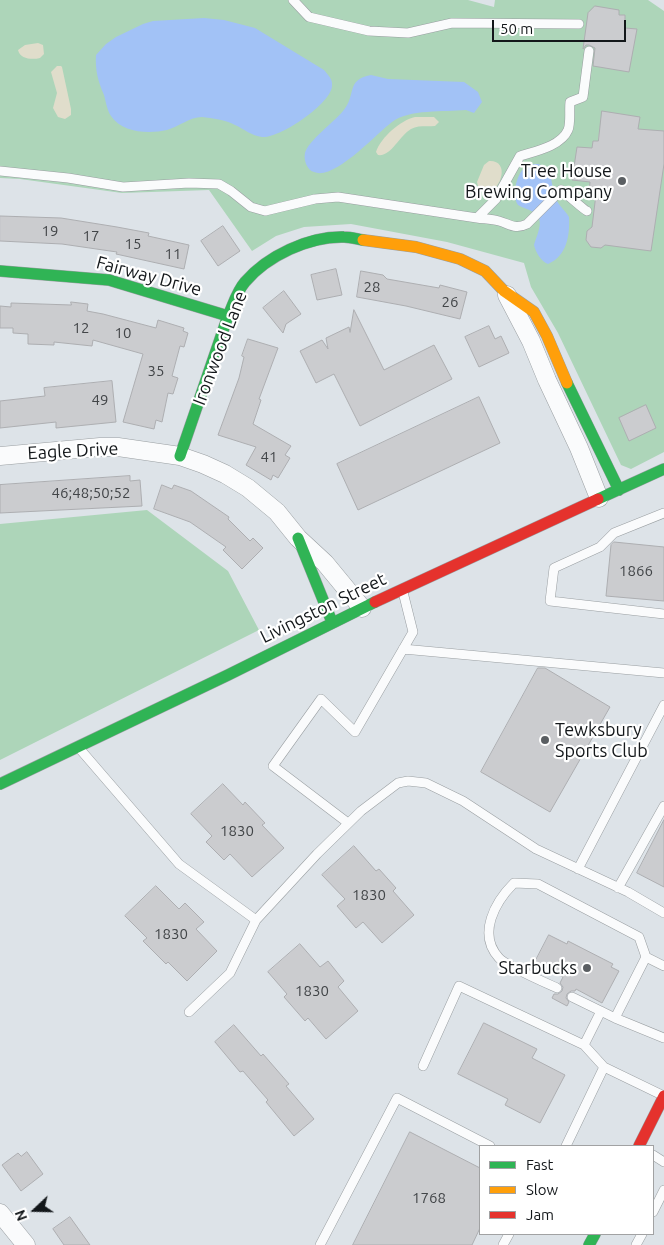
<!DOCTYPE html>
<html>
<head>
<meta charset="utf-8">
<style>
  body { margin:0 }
  #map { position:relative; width:664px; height:1245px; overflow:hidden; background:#dde3e8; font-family:Ubuntu,sans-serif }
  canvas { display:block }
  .legend { position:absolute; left:479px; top:1145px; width:175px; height:90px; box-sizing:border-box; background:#fff; border:1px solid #a1a2a3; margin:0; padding:6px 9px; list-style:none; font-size:15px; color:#13171a }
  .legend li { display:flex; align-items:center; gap:10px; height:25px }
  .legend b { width:25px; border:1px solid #a1a2a3 }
  .north { position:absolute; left:10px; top:1185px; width:50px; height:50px; -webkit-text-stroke:4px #fff; paint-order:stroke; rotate:249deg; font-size:14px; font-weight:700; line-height:20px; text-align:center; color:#13171a }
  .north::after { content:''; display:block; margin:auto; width:18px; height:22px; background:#13171a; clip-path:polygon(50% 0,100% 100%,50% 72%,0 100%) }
  .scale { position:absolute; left:492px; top:20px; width:134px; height:22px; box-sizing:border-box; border:2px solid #13171a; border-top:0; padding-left:6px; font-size:15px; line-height:18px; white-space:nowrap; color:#13171a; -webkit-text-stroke:4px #fff; paint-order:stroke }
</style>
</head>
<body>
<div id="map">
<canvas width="664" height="1245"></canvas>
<ul class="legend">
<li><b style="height:6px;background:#30b455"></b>Fast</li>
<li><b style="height:6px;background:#ff9f0a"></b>Slow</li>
<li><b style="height:6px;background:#e5322d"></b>Jam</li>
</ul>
<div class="north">N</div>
<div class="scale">50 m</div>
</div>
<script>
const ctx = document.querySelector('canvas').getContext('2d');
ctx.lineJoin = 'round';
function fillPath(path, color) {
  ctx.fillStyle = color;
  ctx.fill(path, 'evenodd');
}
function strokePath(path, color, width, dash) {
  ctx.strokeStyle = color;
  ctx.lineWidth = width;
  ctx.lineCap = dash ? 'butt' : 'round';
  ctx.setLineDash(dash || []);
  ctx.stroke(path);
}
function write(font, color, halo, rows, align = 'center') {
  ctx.font = font + ' Ubuntu,sans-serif';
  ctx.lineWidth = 4.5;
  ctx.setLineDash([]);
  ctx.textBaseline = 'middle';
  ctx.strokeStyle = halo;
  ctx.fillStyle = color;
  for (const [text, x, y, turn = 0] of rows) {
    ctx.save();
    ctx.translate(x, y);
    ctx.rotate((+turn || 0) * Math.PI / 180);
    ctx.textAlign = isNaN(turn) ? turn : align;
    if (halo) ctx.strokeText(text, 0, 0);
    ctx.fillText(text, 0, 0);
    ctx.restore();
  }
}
const green = new Path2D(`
  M0,0H468L494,7L495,0H648L664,11V452L631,469L621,465L558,333L531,287L524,263L447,242L351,224L304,227L276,236L252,251L209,190L122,193L20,179L0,178Z
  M147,510L228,571L259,630L0,760V524Z`);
const sand = new Path2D(`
  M38,43L43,45L44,54L40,58C32,60 20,59 18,50L25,45Z
  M57,66H61L62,67L71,109V115L65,119L58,117L53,108L57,93L51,72Z
  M415,117H434L439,122L435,126C427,127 418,125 411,129C399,136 391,157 378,155L376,152C381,137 401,120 415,117Z
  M489,161C510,160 502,189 487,193L479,190L477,182L484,165Z`);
const water = new Path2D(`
  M204,18L224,20L255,28L324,70C328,75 333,79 332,86C331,104 279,139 262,137C252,136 244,129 235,125C226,120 212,118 202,117C190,117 178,127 167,130C149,134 122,133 111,116C107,110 106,102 104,95C98,81 95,70 96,55L106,44L116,37L143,24L153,21Z
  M371,75L388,79L464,82L478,92L482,102L474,113L466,110C444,112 409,109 392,122C376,134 334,181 314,172C310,171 308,168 306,164C305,161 304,157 305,153C308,141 334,122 343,111C357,95 345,80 371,75Z
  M538,164C555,169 550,188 557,201C560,207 565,210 569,217C570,235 567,256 548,264C541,261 536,253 534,245C537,234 546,219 533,212C528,209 523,208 518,205C511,195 517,169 529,165C532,164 535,164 538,164Z`);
const building = new Path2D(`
  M595,6L619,10V15H625V28L637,29L629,72L593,66L595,48L589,45H586L583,49L588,13Z
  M602,111L640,117L638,129L664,131V164L651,251L605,245L601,248L591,247L586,240L587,231L592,227L596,194H589L590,182L572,180L577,147L592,148L593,141H598Z
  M0,216L61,218L117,227L149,233L148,236L189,245L184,269L116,254L117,252L62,244L0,241Z
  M223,226L240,251L218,266L201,241Z
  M336,269L342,295L317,300L311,275Z
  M361,271L383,275L387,279L439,288L440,285L467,292L460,319L406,306L357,297Z
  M284,291L301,314L286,324L283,333L263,308Z
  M71,302L88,304L87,311L103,314L156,328L158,320L184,328L183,331L188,333L184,347L180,346L172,376L178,378L173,394L168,393L162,422L156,420L154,429L123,422L143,354L93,340L92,346L54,342V345L28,344V334L13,333V328H0V306L11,307V303L71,305Z
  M354,310L384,370L434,345L452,379L360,426L334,374L316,383L300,351L322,340L328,349L326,338L349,327L350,332Z
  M489,326L495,339L501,336L509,353L479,367L465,337Z
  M248,339L278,348L259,399L261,400L253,424L291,446L285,455L290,458L278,478L273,475L271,480L246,465L256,447L218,435L239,378L244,357L242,356Z
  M112,381L116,422L56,428V422L0,428V401L45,396L44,388Z
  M479,397L500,443L358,510L337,464Z
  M646,405L656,428L629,441L619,418Z
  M130,476V481L140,480L142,506L0,513V485Z
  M162,485L172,489L174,485L191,491L229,517L228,519L250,541L253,538L263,548L242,569L223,550L226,547L190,522L154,509Z
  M614,542L664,547V601L606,596L611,545Z
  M538,668H545L610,707L550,812L481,772Z
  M223,784L243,805L245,802L265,823L262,825L284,848L252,877L230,854L224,860L206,842L212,836L191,814Z
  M664,820V887L637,873Z
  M354,846L376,871L379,869L396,888L393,891L414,915L382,943L363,922L356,928L337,906L345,899L322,875Z
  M156,886L179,909L185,903L204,922L196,929L217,951L187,981L168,962L166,964L143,941L147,938L125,916Z
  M549,935L567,944L568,941L613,964L611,967L619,971L602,1003L576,989L575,991H571L567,994L566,998L569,1002L567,1006L552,998L554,994H558L562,991L563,987L560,983L563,977L535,962Z
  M300,944L320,967L328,961L344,981L338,987L358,1011L326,1039L308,1018L305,1021L284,997L287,994L268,972Z
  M484,1023L537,1049L532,1058L565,1075L540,1123L505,1105L508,1099L458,1074Z
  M234,1025L261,1056L263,1054L289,1084L286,1086L314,1119L294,1136L266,1102L268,1100L243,1071L240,1072L215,1042Z
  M410,1132L480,1168V1228L472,1245H353Z
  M27,1152L43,1174L21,1191L2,1165L18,1153L21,1156Z
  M70,1217L90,1245H64L53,1229Z`);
const lane = new Path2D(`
  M293,0L309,17L369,31L408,33L452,23L579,24
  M0,171L68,178L123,187L189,183L219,184L231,191L251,207L265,211L315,199L338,197L477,218L496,199L520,156C536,151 561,146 568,130C571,123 569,110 570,102L583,97L589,51
  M477,218C484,219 492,219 499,221C510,224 515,230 527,224L561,190C567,194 584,210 587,211
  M664,513L614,533L600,547L554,568L550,601L664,614
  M403,649L664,673
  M79,748L179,864L256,920
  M348,823L273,766L321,699L355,732L413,632L403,592
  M578,869L664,705
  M618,888L664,806
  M646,957L664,966
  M557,988C546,983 505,965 499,958C477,934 495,902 514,883L538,884L639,937L646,957L615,1018
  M572,997L615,1018L664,1038
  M189,1012L230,973L256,920L317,854L361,811L398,783L408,781L426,783L463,801L536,849L628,892L664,913
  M584,1045L601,1011
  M423,1066L459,986L584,1045L604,1067L664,1096
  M566,1146L604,1067
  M653,1155L664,1162
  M653,1212L664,1190
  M320,1245L397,1098L490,1146
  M503,1245L509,1234
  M636,1245L642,1234`);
const street = new Path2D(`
  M507,295L531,341L547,380L579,448L599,498
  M0,456L100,447H118L180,456L203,464L225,474L248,488L277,512L298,538L325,563L362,608
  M0,1213L26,1245`);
const fast = new Path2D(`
  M0,271L109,280L228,316
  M567,383L619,490
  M180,456L228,316C233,305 237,291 245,282C267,256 309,236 344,237C350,237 357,239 363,240
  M598,499L664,469
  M298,538L332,622
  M0,784L228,675L375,602
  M589,1245L595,1234`);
const slow = new Path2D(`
  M363,240L416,247L460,259L485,271L504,291L534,312L547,336L567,383`);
const jam = new Path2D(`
  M375,602L598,499
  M639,1146L664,1096`);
const markers = [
  [622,181,5,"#5a5e62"],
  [545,740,5,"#5a5e62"],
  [587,968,5,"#5a5e62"]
];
const numberNames = [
  ["19",50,231],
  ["17",91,236],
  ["15",133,244],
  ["11",173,254],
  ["28",372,287],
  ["26",450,302],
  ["12",81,328],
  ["10",123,333],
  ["35",156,371],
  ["49",100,400],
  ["41",269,457],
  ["46;48;50;52",91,493],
  ["1866",636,571],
  ["1830",237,831],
  ["1830",369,895],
  ["1830",171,934],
  ["1830",312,991],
  ["1768",429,1198]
];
const poiNames = [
  ["Tree House",612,171],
  ["Brewing Company",612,192],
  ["Tewksbury",555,730,"left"],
  ["Sports Club",555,751,"left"],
  ["Starbucks",577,968]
];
const streetNames = [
  ["Fairway Drive",149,276,15],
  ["Ironwood Lane",220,348,-69],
  ["Eagle Drive",73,451,-3],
  ["Livingston Street",323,608,-26]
];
fillPath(green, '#add5b9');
fillPath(sand, '#e0ddcb');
fillPath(water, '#a2c2f6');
fillPath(building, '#cbcccf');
strokePath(building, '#adaeb1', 1);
strokePath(lane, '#999ea1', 10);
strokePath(street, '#999ea1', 19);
strokePath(fast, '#999ea1', 12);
strokePath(slow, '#999ea1', 12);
strokePath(jam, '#999ea1', 12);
strokePath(lane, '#fafbfc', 9);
strokePath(street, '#fafbfc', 18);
strokePath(fast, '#30b455', 11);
strokePath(slow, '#ff9f0a', 11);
strokePath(jam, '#e5322d', 11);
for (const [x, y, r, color] of markers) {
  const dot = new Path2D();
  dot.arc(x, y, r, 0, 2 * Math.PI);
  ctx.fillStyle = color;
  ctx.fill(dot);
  strokePath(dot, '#fff', 2);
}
write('15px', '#424548', null, numberNames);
write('18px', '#13171a', '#fff', poiNames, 'right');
write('18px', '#13171a', '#fff', streetNames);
</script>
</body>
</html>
